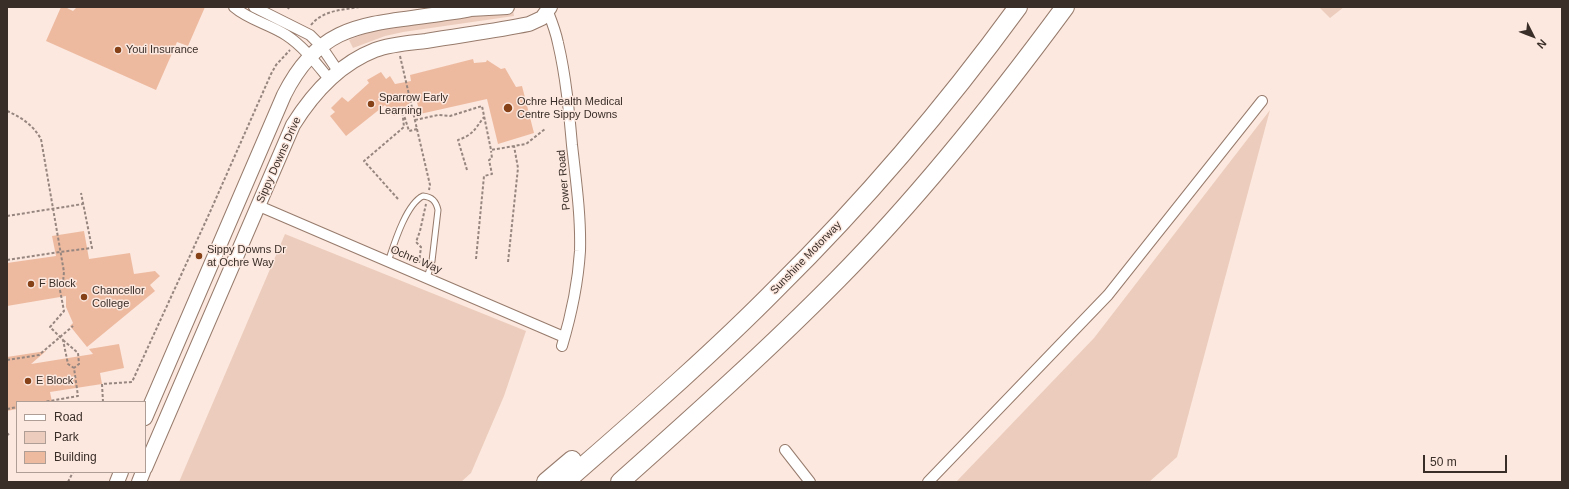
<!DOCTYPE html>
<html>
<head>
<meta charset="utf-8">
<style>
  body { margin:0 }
  #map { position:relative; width:1569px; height:489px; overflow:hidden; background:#fce8df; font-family:Helvetica,sans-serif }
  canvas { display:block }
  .frame { position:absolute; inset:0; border:8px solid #3a2e28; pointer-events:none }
  .legend { position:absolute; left:16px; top:401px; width:130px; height:72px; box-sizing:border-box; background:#fce8df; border:1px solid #ae9e96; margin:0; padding:5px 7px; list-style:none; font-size:12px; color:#3a2e28 }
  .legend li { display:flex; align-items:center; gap:8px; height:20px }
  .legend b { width:20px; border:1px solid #ae9e96 }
  .north { position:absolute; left:1513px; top:16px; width:40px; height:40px; -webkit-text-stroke:3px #fce8df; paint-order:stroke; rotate:132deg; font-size:11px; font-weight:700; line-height:16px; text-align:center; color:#3a2e28 }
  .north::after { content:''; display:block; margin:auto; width:14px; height:18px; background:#3a2e28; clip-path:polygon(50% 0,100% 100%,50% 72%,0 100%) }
  .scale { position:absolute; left:1423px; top:455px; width:84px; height:18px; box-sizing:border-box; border:2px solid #3a2e28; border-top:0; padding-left:5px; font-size:12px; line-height:14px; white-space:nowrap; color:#3a2e28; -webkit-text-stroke:3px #fce8df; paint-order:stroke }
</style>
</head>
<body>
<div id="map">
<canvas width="1569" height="489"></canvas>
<div class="frame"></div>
<ul class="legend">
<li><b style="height:5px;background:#fff"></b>Road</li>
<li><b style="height:11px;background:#eccdbd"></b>Park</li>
<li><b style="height:11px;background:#edbaa0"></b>Building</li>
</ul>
<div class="north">N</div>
<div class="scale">50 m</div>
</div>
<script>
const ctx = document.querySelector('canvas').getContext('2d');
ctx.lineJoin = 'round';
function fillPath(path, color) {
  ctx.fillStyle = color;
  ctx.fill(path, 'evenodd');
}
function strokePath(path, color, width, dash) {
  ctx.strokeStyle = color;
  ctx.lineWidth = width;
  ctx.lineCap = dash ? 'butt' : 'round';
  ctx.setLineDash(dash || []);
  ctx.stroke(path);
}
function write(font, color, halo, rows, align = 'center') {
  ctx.font = font + ' Helvetica,sans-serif';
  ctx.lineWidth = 3;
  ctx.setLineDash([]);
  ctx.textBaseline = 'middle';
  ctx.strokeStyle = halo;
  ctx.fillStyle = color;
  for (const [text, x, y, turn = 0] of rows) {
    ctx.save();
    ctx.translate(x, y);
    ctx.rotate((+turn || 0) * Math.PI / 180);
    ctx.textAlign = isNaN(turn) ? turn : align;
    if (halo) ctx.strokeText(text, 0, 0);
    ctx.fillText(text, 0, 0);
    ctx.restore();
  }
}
const green = new Path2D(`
  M1319,7H1344L1330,18Z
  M513,10L514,16L403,32L385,36L353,48L349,40L364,34L391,27Z
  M1270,110L1177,457L1149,482H956L1094,338Z
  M285,234L526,331L504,396L471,473L461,482H179Z`);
const building = new Path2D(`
  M61,7H65L73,11L77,7H205L188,46L177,42L156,90L46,41Z
  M473,59L474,63L486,62L487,60L501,69L505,68L516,87L522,86L534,133L498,144L487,99L420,114L416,98L394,116L385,105L346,136L330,116L335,112L331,108L342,97L348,102L369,83L367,80L381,72L386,79L390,76L395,84L411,81L410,75Z
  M84,231L89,259L130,253L134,274L155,271L160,276L150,285L155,291L87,347L70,326L73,323L66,307V296L7,306V263L56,256L52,236Z
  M119,344L124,368L100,373L102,384L50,392L52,402H17V409L7,411V357L46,351L31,364L93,354L89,349Z`);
const path = new Path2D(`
  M288,9L289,7
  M311,25C323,10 342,10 360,7
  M400,56L430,185L429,190
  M7,111C21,117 33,125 41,139L64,272L63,282L59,285L64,311L50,327L63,340L68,364L74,368L78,396L44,402
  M415,120L438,115L450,116L482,106L491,150L526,144L545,129
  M467,170L458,140C473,135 475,129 484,117
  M398,199L364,161L404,127L402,109L409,131L417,129
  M7,216L83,204
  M476,259L484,176L492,174L489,160L492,158L491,151
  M7,260L60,252L92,248L81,193
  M508,262L518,168L514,146
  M419,263L421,247L416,242L420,231L426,204
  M63,340L78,353L79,364L74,368
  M7,360L39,355L73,326
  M103,402L102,384L132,382L210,212L271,74L276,65L290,50
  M7,409L17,407
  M7,433L9,435
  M68,482L73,472`);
const lane = new Path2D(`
  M388,262C394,244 406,204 423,196C432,197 436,201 438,210L432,261L427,278`);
const street = new Path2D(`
  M234,7C249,20 269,24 286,35C303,46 316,63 329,79
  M254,7L310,35L321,46L338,71
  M548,12C552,22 556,33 558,43C566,77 569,111 572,145C576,181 581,216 580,251C578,283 571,316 562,346
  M259,206L564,337
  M785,450L810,482
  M928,482L1108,295L1262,101`);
const secondary = new Path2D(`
  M470,9L507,7
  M145,418L284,95C321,21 367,25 440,14C453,12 466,11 479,7
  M145,468L293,125C313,93 339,64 375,50C391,44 409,43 426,41C461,35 495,31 529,24L542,18L550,7
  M117,482L121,472
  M139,482L143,472`);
const highway = new Path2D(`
  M546,482L572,460
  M565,482C637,419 710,356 777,288C865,201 945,107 1018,7
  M620,482C694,416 768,350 838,279C921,195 995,102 1065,7`);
const markers = [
  [118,50,4,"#864117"],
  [371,104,4,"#864117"],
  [508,108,5,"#864117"],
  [199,256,4,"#864117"],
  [31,284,4,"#864117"],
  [84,297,4,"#864117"],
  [28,381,4,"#864117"]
];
const poiNames = [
  ["Youi Insurance",126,50],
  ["Sparrow Early",379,98],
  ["Learning",379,111],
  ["Ochre Health Medical",517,102],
  ["Centre Sippy Downs",517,115],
  ["Sippy Downs Dr",207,250],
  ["at Ochre Way",207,263],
  ["F Block",39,284],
  ["Chancellor",92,291],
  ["College",92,304],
  ["E Block",36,381]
];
const streetNames = [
  ["Sippy Downs Drive",279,160,-66],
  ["Power Road",564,180,-95],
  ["Sunshine Motorway",806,258,-46],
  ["Ochre Way",416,260,23]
];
fillPath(green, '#eccdbd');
fillPath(building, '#edbaa0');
strokePath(lane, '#977b6c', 7);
strokePath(street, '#977b6c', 12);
strokePath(secondary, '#977b6c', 16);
strokePath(highway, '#977b6c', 20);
strokePath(path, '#96867f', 2, [3, 2]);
strokePath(lane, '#fff', 5);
strokePath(street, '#fff', 10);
strokePath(secondary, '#fff', 14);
strokePath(highway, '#fff', 18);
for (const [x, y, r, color] of markers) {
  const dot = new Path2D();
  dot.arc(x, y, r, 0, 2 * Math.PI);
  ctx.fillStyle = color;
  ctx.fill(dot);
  strokePath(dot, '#fce8df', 1.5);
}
write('11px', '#3a2e28', '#fce8df', poiNames, 'left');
write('11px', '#3a2e28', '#fce8df', streetNames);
</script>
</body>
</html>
